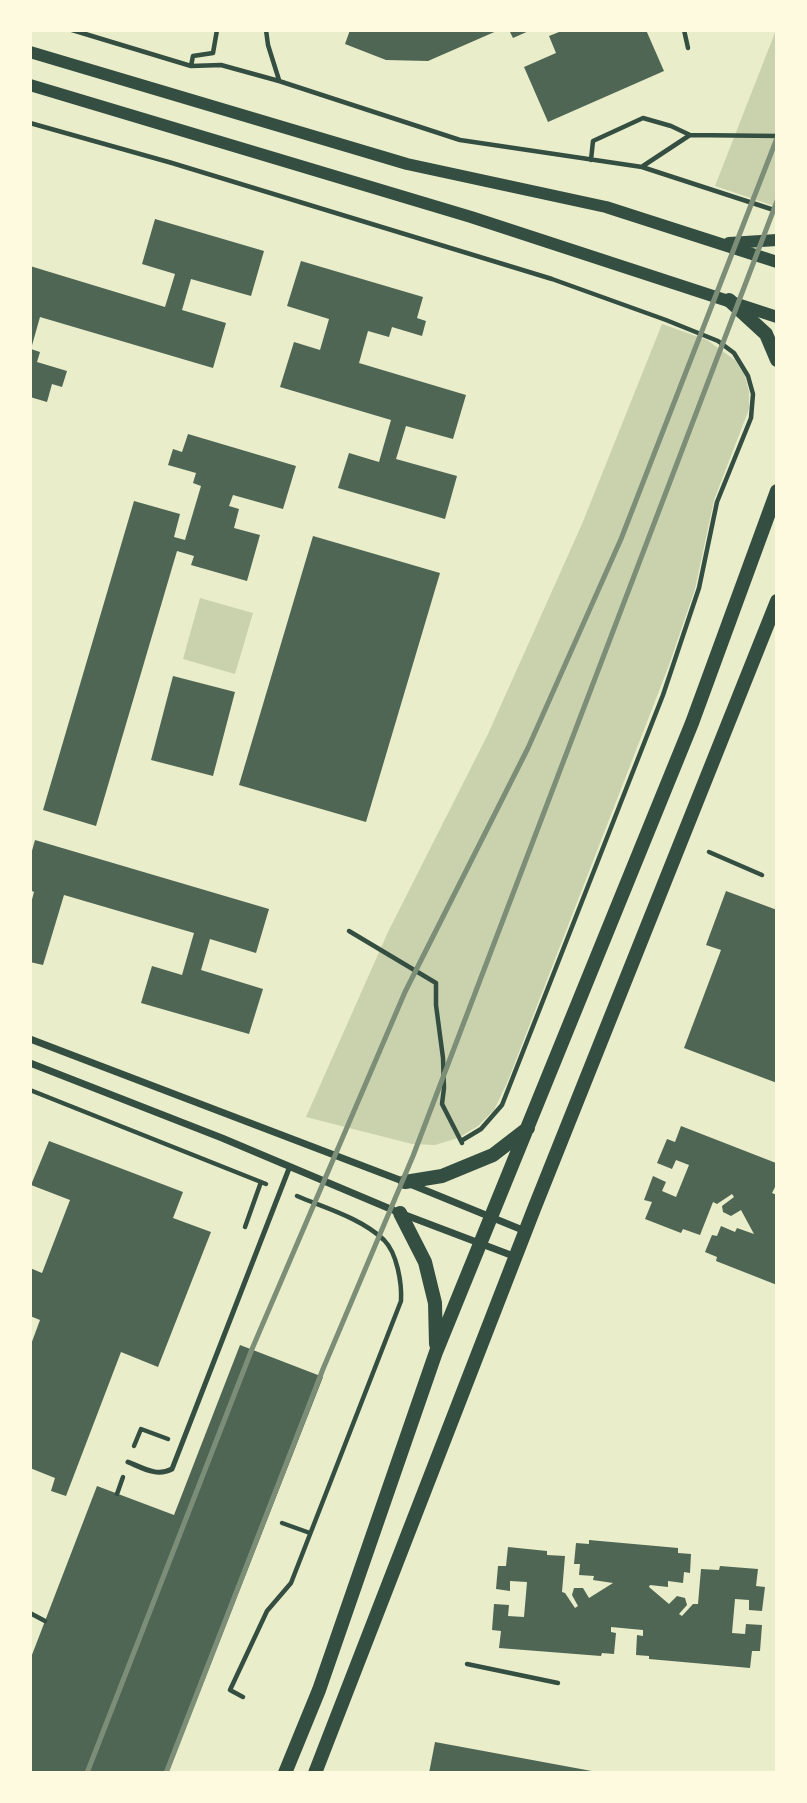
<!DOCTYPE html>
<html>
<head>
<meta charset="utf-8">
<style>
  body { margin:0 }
  #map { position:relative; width:807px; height:1803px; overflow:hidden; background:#e9edc9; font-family:Georgia,serif }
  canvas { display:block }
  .frame { position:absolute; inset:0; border:32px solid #fefae0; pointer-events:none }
</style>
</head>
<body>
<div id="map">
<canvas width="807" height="1803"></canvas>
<div class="frame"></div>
</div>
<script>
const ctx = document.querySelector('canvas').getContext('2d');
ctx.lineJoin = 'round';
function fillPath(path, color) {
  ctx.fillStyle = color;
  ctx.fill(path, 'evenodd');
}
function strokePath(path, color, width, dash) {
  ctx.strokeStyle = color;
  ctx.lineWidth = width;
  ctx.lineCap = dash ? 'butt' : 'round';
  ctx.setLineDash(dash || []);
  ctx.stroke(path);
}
const green = new Path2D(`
  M776,30H777V207L715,186Z
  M662,324L707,340L735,360L745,376L749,391V409L714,500L695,589L669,665L507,1083L494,1110L478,1126L458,1138L435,1145L412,1144L306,1117L388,932L488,734L582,524Z
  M200,598L253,613L235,674L183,659Z`);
const building = new Path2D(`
  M350,30H499L428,61L386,60L345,44Z
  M509,30H531L513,38Z
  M564,30H646L664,71L548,122L524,67L556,53L549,36Z
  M155,219L264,251L251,296L191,279L182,310L226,323L213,368L40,317L31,349L40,352L37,362L67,371L62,387L52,384L47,402L30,397V266L165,307L175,274L142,264Z
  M301,261L423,297L417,318L426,321L422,336L392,327L389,337L368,331L359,363L466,395L453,439L406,426L396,459L457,476L445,519L338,488L349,453L379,462L391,420L280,387L294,342L320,350L329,319L287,306Z
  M188,434L296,466L283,509L233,495L229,506L239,509L234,528L260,535L247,581L191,565L194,556L177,551L96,826L43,810L134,501L180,514L174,537L185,540L201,486L193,483L196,473L168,465L173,449L182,452Z
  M313,536L440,573L366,822L239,785Z
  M173,676L235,692L213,776L151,760Z
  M35,840L269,909L256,953L210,939L201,970L263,989L249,1034L141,1003L152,966L182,975L194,933L64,895L43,965L30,962V907L34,892L30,890V858Z
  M726,891L777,910V1083L684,1048L721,950L706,945Z
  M681,1126L776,1163L777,1188L775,1187L772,1193L777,1195V1285L716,1261L717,1257L705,1252L712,1235L717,1236L721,1226L735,1232L737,1228L754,1234L741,1210L731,1216L723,1212L722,1206L734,1197L732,1194L717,1204L713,1202L700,1235L683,1229L681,1233L645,1219L652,1202L644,1200L653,1176L666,1182L662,1191L676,1197L689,1165L676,1160L672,1169L657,1163L667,1139L675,1142Z
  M49,1141L183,1192L173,1218L211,1232L158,1367L121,1352L66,1496L51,1491L55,1478L30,1468V1347L40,1320L30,1316V1268L42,1273L70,1200L31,1185Z
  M240,1345L323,1377L168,1773H30V1660L97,1486L174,1515Z
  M589,1540L678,1548V1553L691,1554L690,1573L684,1572L683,1583L668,1581V1587L650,1585L649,1587L669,1604L677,1596L685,1598L687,1605L679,1614L682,1616L693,1604H698L701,1569L719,1570L720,1566L758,1569L756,1586L765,1587L762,1611L749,1610V1600L735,1599L732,1633L745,1634L746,1624L762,1625L760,1651H752L750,1668L649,1659V1656L636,1655L637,1635L643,1636V1630L611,1627V1632L616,1633L614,1654L602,1653L601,1656L499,1648L501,1631L492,1630L494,1604L509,1605L508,1616L524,1617L527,1582L510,1581V1591L496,1589L498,1566H506L508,1547L547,1551V1555L565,1556L562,1592L565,1593L575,1608L578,1606L572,1595L574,1588H583L589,1598L613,1583L593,1580L594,1576L579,1575L580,1564H574L576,1543L589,1544Z
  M435,1742L597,1772V1773H429Z`);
const path = new Path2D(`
  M72,30L191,66L221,65L279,81L460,140L642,167L777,211
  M266,30L268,45L279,80
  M684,30L688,48
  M191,66L193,56L213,53L217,30
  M30,123L172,163L552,279L666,320L718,341L734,353L748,376L753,394L751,418L717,502L699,588L663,695L502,1105L481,1129L461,1141
  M591,160L593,141L643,118L671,126L690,135L777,136
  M643,166L690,135
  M709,852L762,875
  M349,931L436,983V1005L443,1058L444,1088L442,1104L462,1143
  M30,1090L266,1184
  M245,1227L261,1182
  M134,1446L141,1429L168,1439
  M117,1494L123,1477
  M282,1523L310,1533
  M30,1613L45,1621
  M467,1664L558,1683
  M243,1697L230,1690L267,1611L291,1583L401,1301C402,1283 397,1253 384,1240C361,1218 325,1208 297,1196`);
const service = new Path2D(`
  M128,1462C143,1468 157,1477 172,1469L290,1166`);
const minor = new Path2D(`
  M30,1039L405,1182L525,1231
  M30,1063L222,1138L400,1213L516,1257`);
const tertiary = new Path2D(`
  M30,52L407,164L606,207L777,262
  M30,85L471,217L777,317
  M729,243L777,240`);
const secondary = new Path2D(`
  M729,300L766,334L777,360
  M405,1182L442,1176L493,1155L528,1128
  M400,1213L425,1262L435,1303L436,1344
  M285,1773L319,1690L436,1352L692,723L777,491
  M315,1773L534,1209L777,601`);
const rail = new Path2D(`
  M87,1773L252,1349L405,992L528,748L621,539L777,138
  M166,1773L323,1369L413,1156L777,201`);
fillPath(green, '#cad2ad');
fillPath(building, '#4f6655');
strokePath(path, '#344e41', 4.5);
strokePath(service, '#344e41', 5);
strokePath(minor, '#344e41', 7);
strokePath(tertiary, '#344e41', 12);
strokePath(secondary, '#344e41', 14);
strokePath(rail, '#7c8e77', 5);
</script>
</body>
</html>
